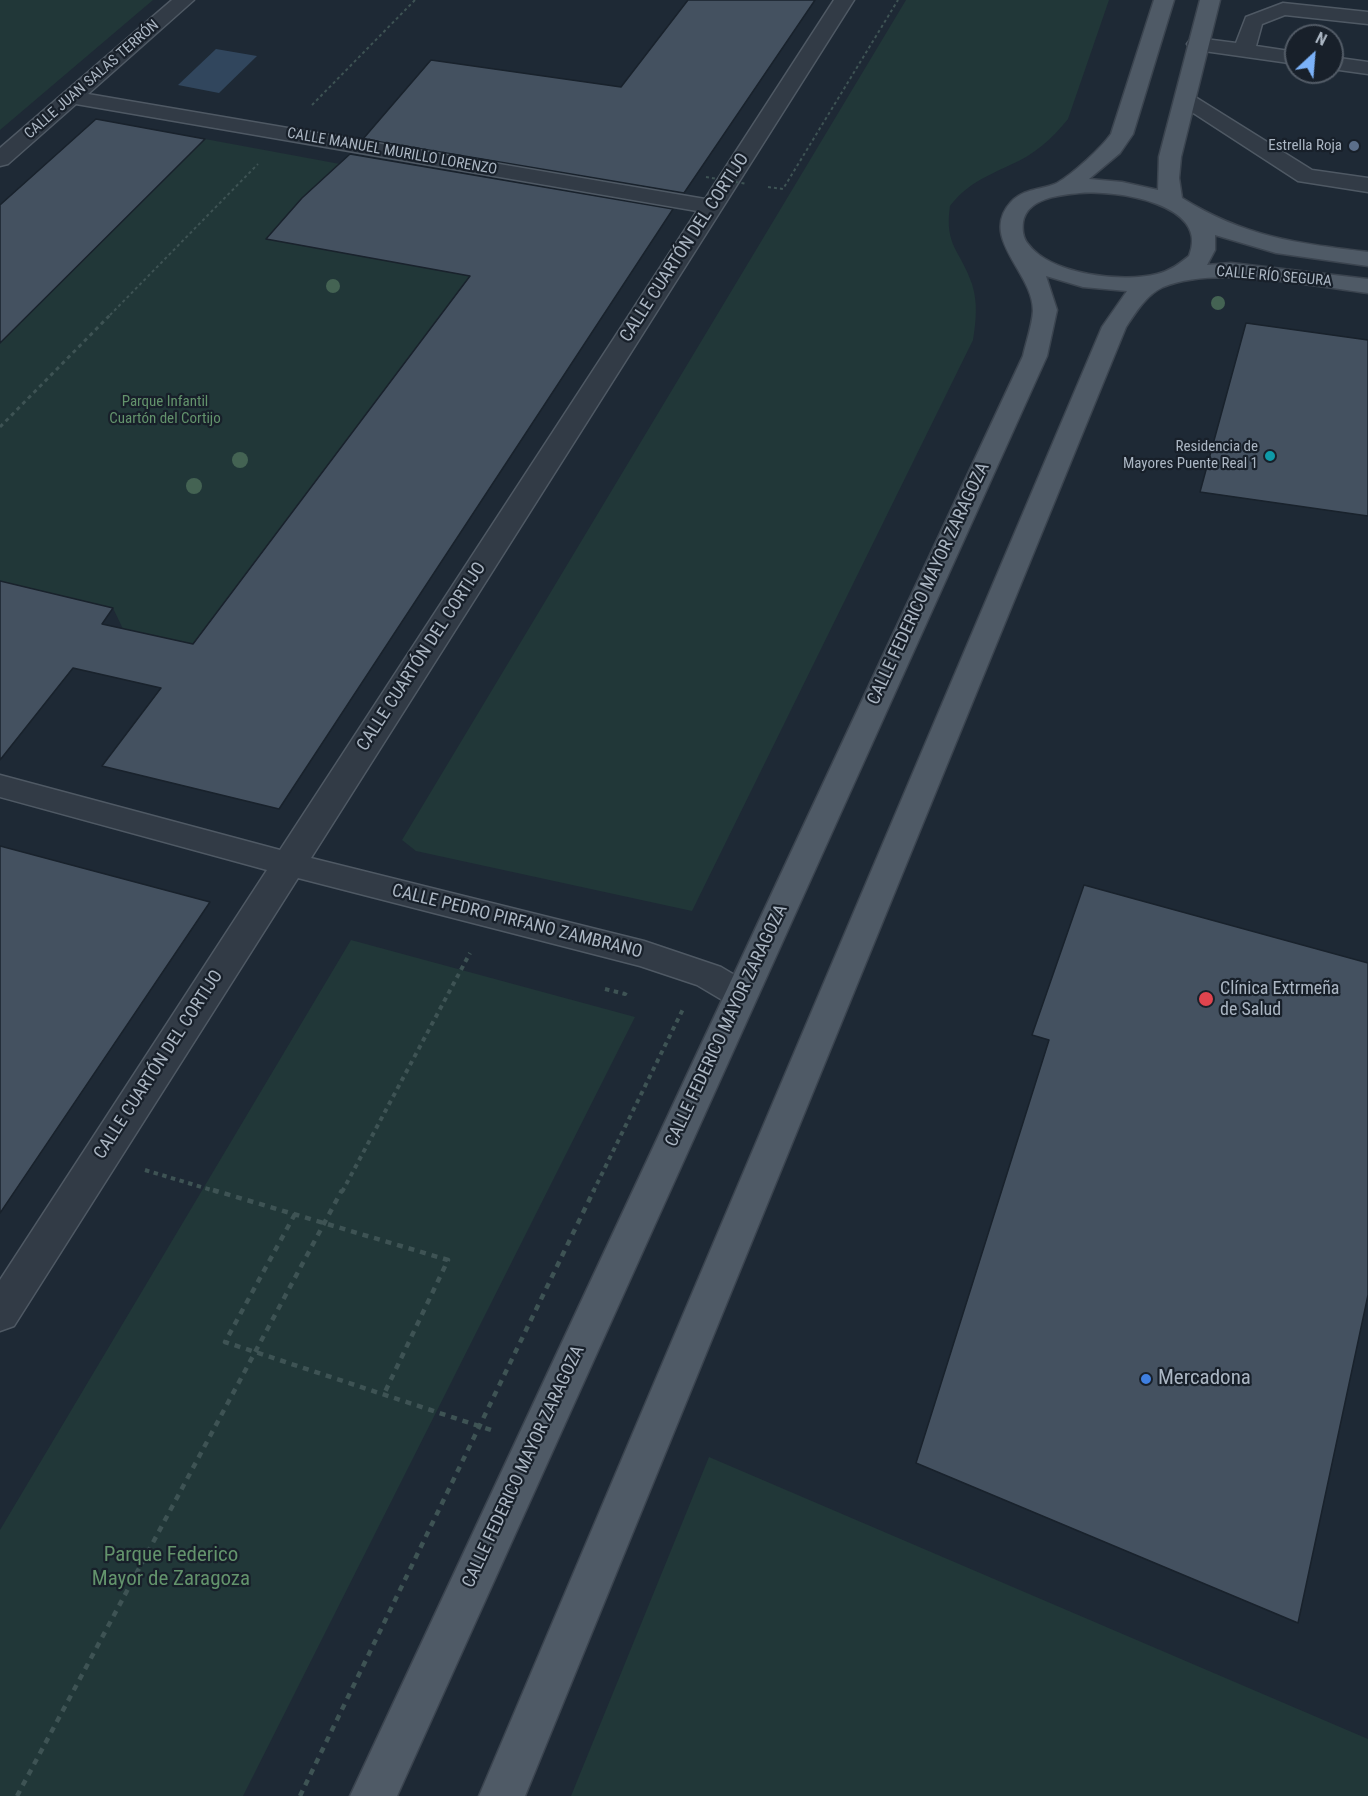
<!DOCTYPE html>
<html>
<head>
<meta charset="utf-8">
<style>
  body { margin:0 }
  #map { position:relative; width:1368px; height:1796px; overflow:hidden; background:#1e2935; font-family:"Roboto Condensed",sans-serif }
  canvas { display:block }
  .north { position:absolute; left:1284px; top:24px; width:60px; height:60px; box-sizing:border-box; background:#18202a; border:2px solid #535c67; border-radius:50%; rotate:26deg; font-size:16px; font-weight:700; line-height:24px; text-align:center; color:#abb6c3 }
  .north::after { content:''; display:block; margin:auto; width:21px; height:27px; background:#7bb2f9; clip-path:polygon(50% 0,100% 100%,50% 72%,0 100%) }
</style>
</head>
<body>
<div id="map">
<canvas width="1368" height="1796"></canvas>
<div class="north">N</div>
</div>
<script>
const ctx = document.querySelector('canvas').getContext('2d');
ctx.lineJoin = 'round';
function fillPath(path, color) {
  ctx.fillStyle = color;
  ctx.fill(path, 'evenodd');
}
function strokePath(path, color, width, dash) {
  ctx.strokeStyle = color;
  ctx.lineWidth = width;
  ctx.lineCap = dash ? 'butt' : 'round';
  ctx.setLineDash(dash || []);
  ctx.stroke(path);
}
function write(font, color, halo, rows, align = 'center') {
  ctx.font = font + ' "Roboto Condensed",sans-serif';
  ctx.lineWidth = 4.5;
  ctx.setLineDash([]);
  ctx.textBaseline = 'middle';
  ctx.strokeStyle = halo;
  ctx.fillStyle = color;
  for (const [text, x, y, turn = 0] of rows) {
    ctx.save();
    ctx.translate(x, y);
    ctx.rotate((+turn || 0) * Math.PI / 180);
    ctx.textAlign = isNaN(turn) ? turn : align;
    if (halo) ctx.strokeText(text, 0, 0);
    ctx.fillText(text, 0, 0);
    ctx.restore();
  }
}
const green = new Path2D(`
  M0,0H153L0,130Z
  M906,0H1109L1068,119C1052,139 1034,155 1010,165C985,177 967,184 950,206C944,246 961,251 972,284C978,303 976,321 973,340L692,911L416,851L402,840Z
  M205,139L340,164L303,197L266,239L470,276L193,644L123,629L113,608L0,581V343Z
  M351,940L635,1017L243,1796H0V1530Z
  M709,1457L1368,1739V1796H571Z`);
const water = new Path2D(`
  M216,49L257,56L219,93L178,85Z`);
const building = new Path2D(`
  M688,0H815L684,193L363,139L431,60L621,87Z
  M96,119L205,139L0,343V205Z
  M350,154L673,209L279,809L102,766L161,688L73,668L0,760V581L113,608L102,624L193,644L470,276L266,239L302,198Z
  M1246,323L1368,340V516L1200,492Z
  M0,846L210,902L0,1213Z
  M1084,885L1368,963V1295L1298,1623L916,1463L1049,1040L1032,1035Z`);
const pathFar3 = new Path2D(`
  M312,105L415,0
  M768,187L783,189L898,0
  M110,315L258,164`);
const pathFar2 = new Path2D(`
  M0,427L112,313`);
const pathFar1 = new Path2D(`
  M605,989L625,994L627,990
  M145,1170L218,1192
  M342,1192L470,953
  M593,1192L683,1009`);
const path = new Path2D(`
  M213,1190L448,1260L384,1394
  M295,1214L225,1342L491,1430
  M17,1796L342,1190
  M300,1796L594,1190`);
const minor = new Path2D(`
  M172,0H194L88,94L705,199L834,0H854L311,858L644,941L721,967L753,986L758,995L753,1004L741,1008L729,1004L697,985L640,966L298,878L14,1326L0,1331V1280L267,870L0,797V775L280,850L697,211L76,104L8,164L0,166V148Z
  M1283,3L1368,12V24L1285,15L1262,24L1256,46L1296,52V64L1197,50L1190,48L1187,44L1190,40L1197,38L1236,43L1246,17Z
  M1332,57L1368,62V74L1332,69Z
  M1185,93L1192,95L1312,170L1368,178V192L1298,181L1178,103L1175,99L1178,95Z`);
const major = new Path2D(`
  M1154,0H1174L1133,134L1120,153L1089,179L1122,182L1158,190L1159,157L1200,0H1220L1181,157L1179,178L1182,198C1245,237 1295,243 1368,252V266L1276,253L1215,235V250L1207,265L1231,263L1368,279V293C1311,286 1216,265 1163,287C1146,295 1136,312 1126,327L525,1796H479L1102,327L1127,291L1083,287L1046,276L1057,310L1047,356L397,1796H350L1023,356C1026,342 1032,326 1033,311C1034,273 978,238 1011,202C1024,188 1042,190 1057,183C1073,174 1101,148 1111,134ZM1080,193C1114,190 1211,203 1189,256C1179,264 1170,271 1157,274C1123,283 1051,275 1028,244C1023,238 1022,230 1023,222C1027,198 1060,195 1080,193Z`);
const pathBridge = new Path2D(`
  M706,177L747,184`);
const trees = [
  [333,286,7],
  [1218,303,7],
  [240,460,8],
  [194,486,8]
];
const markers = [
  [1354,146,6,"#5c6f8a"],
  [1270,456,6,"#0f9aa8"],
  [1206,999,8,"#e0444e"],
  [1146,1379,6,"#3f7fe0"]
];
const farStreetnames = [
  ["CALLE JUAN SALAS TERRÓN",92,80,-41],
  ["CALLE MANUEL MURILLO LORENZO",392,152,10],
  ["CALLE RÍO SEGURA",1274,277,5]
];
const farPoinames = [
  ["Estrella Roja",1342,146],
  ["Residencia de",1258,447],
  ["Mayores Puente Real 1",1258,464]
];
const farParknames = [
  ["Parque Infantil",165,402],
  ["Cuartón del Cortijo",165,419]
];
const streetNames = [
  ["CALLE CUARTÓN DEL CORTIJO",685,248,-57],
  ["CALLE FEDERICO MAYOR ZARAGOZA",929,584,-65],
  ["CALLE CUARTÓN DEL CORTIJO",422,657,-57],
  ["CALLE PEDRO PIRFANO ZAMBRANO",517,922,14],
  ["CALLE FEDERICO MAYOR ZARAGOZA",727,1026,-65],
  ["CALLE CUARTÓN DEL CORTIJO",159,1065,-57],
  ["CALLE FEDERICO MAYOR ZARAGOZA",524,1467,-65]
];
const poiNames = [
  ["Clínica Extrmeña",1220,989],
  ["de Salud",1220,1010]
];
const nearPoinames = [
  ["Mercadona",1158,1379]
];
const nearParknames = [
  ["Parque Federico",171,1556],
  ["Mayor de Zaragoza",171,1580]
];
fillPath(green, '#213738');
fillPath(water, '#31465d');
fillPath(building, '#445160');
strokePath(building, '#19222c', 1.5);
strokePath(minor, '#4f5964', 3);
strokePath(major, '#3b444f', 3);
strokePath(pathFar3, '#3e5354', 2, [3, 3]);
strokePath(pathFar2, '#3e5354', 3, [4, 4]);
strokePath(pathFar1, '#3e5354', 4, [4.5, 4.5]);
strokePath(path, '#3e5354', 4.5, [6, 6]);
fillPath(minor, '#323b46');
fillPath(major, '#4f5a66');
strokePath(pathBridge, '#3e5354', 2, [3, 3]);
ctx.fillStyle = '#446353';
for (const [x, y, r] of trees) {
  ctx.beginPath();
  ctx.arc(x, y, r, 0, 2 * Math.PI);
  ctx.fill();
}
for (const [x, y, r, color] of markers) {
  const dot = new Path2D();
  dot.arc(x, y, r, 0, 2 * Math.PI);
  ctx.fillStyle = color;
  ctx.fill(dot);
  strokePath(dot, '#18202a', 2);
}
write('15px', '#abb6c3', '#18202a', farStreetnames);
write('15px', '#abb6c3', '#18202a', farPoinames, 'right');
write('15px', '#63936c', '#18202a', farParknames);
write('18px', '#abb6c3', '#18202a', streetNames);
write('18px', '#abb6c3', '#18202a', poiNames, 'left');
write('21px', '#abb6c3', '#18202a', nearPoinames, 'left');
write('21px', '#63936c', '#18202a', nearParknames);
</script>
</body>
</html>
